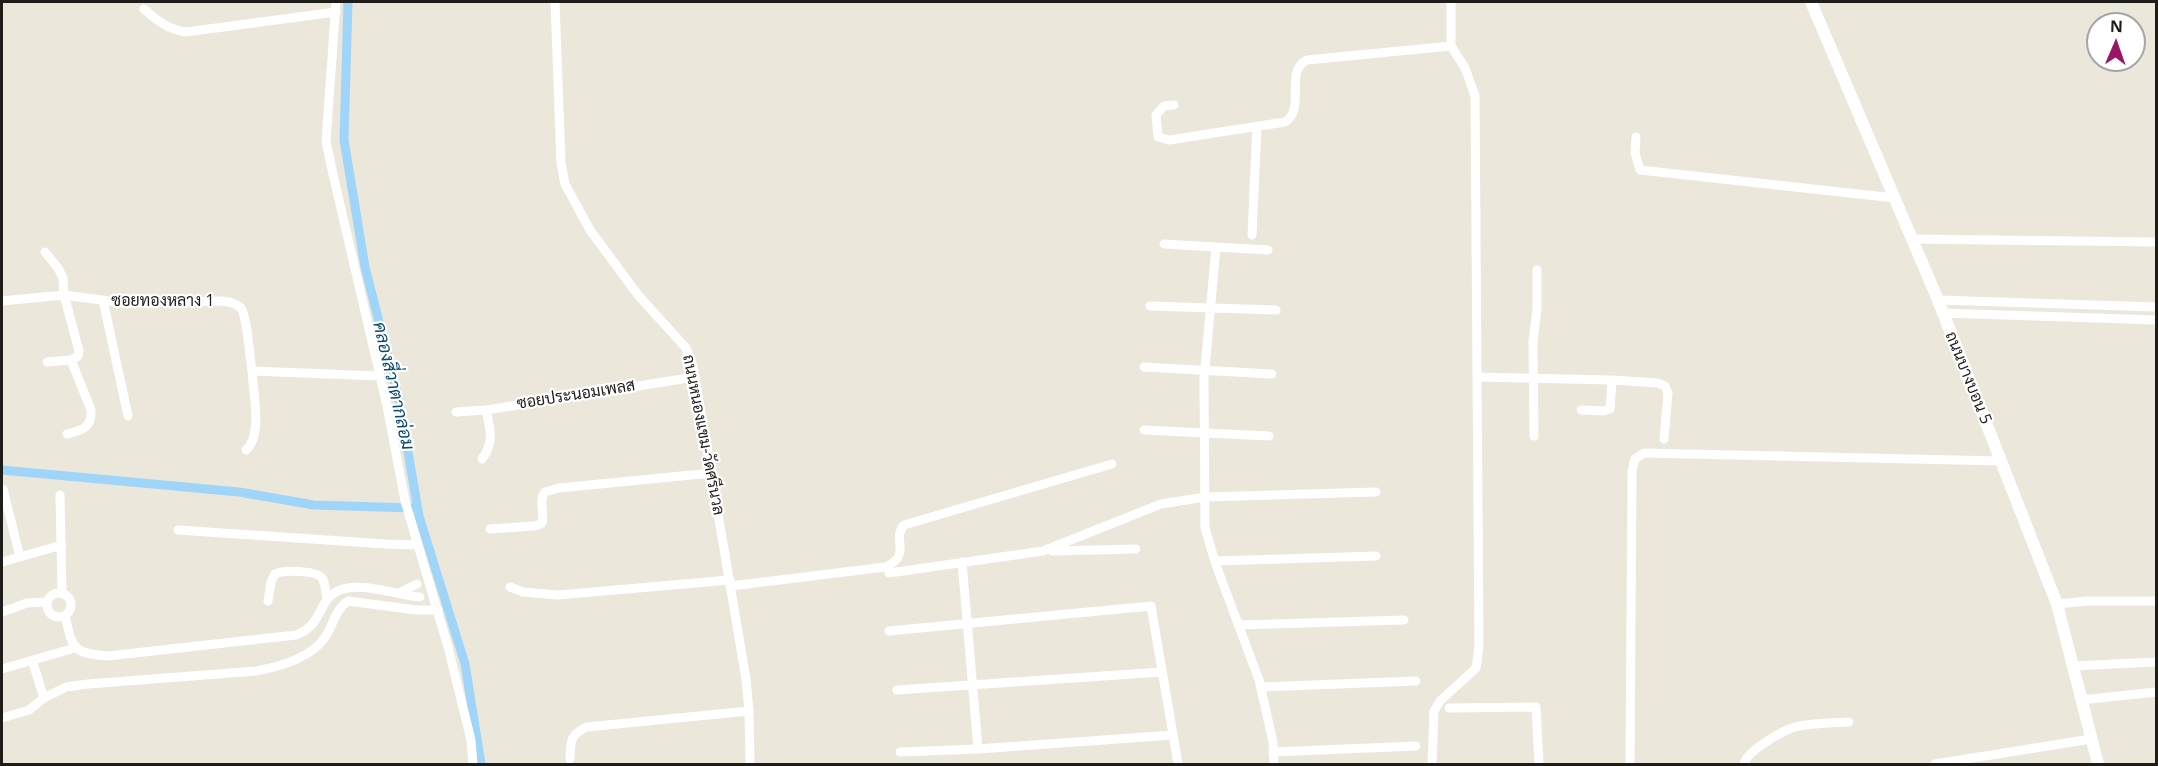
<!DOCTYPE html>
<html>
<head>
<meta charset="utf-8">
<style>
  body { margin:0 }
  #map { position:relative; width:2158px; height:766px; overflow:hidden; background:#ece7db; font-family:"Open Sans",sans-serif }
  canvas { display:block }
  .frame { position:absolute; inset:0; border:3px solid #1f1d19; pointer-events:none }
  .north { position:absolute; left:2086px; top:12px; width:60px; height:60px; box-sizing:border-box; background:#fff; border:2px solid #a5a5a3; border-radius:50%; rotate:2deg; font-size:16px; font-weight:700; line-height:24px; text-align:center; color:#1f1d19 }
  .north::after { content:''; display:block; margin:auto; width:21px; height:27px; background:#9b1567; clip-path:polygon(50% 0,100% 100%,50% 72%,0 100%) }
</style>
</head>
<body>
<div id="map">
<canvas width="2158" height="766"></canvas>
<div class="frame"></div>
<div class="north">N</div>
</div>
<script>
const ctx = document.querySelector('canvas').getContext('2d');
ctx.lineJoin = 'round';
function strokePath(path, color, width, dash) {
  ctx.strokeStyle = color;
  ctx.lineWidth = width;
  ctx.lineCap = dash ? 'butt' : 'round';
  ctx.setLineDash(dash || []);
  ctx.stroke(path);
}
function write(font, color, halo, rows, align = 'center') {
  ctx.font = font + ' "Open Sans",Sarabun,sans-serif';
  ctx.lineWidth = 4.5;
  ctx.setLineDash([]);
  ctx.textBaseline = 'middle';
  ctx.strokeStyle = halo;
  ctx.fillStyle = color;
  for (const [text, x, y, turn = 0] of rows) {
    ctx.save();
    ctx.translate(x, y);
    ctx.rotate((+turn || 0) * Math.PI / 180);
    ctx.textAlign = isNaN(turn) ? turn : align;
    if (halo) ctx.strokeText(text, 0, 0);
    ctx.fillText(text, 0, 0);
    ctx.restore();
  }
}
const canal = new Path2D(`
  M348,2L344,140L365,267L399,400L419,516L465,664L481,764
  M2,470L239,492L314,505L412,508`);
const street = new Path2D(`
  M336,2L326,141L332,170L387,406L405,501L448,647L471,740L473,764
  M555,2L561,163L565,184L590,230L638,295L686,348L693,366L746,679L749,711L750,764
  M144,9C158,21 167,29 186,32L336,12
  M1174,105L1164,106L1156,115L1158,137L1169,140L1285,122C1307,108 1283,72 1307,60L1451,46
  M1636,137L1635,153L1640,170L1895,198
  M1252,235L1257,126
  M1911,239L2156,242
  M1164,244L1268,250
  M1216,247L1204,379L1205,528L1216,565L1259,680L1273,742L1274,764
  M45,252L58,268L63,278L64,295L79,351L78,356L71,360L47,362
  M103,300L128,416
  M1938,300L2156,307
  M2,301L64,295L123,303L223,301C230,302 236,303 241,308C247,316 250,359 252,371L379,376
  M1150,306L1276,310
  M1943,313L2156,320
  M1144,367L1272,374
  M1477,377L1612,380L1657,383L1665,386L1668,393L1664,439
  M1581,410L1603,411L1610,409L1612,380
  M456,412L486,410L695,377
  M1144,430L1269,436
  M67,434C82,430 92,428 91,410L71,360
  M1534,436L1533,341L1537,309V270
  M246,450C263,436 253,392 252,371
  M482,459C495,441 490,430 486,410
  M3,489L20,557
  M60,495L62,594
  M490,529L535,526L542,523C545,513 538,500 545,492L559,488L712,473
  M178,530L386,544L418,545
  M1052,551L1136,549
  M1215,561L1376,556
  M2,562L62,545
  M962,562L978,749L1173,735
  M889,573L1043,551L1161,504L1205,497L1376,492
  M731,586L885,567C913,555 891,540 904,525L1112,464
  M510,587L523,592L558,595L730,580
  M401,592L417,584
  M47 605a12 12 0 1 1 24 0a12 12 0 1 1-24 0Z
  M268,601L271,582L275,574C284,570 318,570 323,579C325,585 326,593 327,599
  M2057,604L2087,601H2156
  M2,612L27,603L47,602
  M65,616C73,649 72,653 108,656L296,635C316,627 316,617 326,601C345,573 396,596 420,597
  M1239,625L1404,620
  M889,631L1151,606L1178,764
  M32,660L44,698
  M2072,666L2156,662
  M2,669L75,648
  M1261,687L1416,681
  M897,690L1162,672
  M2081,700L2156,692
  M1449,708L1536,707L1539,764
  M2,718L29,710L44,698L66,687L88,684L256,671C278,667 308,659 323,640C333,628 334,610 348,601L416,610H438
  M900,752L978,749
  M1273,752L1416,746
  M570,759C571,742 569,735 587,727L749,711
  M1432,764L1434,711L1440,701L1476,668L1479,647L1475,96L1465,68L1451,46V2
  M1630,764L1632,471L1635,459L1644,453L2001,461
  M1744,764C1747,751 1779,733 1792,728C1805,723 1834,723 1849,722
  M1935,764L2091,739`);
const secondary = new Path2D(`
  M1811,2L1938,300L2044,571L2057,604L2098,764`);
const streetNames = [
  ["ซอยทองหลาง 1",163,301],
  ["ถนนบางบอน 5",1968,378,68],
  ["ซอยประนอมเพลส",576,395,-9],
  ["ถนนหนองแขม-วัดศรีนวล",703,435,79]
];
const waterNames = [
  ["คลองสี่วาตากล่อม",393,386,77]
];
strokePath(canal, '#9fd5f9', 9);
strokePath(street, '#fff', 9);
strokePath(secondary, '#fff', 12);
write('16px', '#1f1d19', '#fff', streetNames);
write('italic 18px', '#084b6e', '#fff', waterNames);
</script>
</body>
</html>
